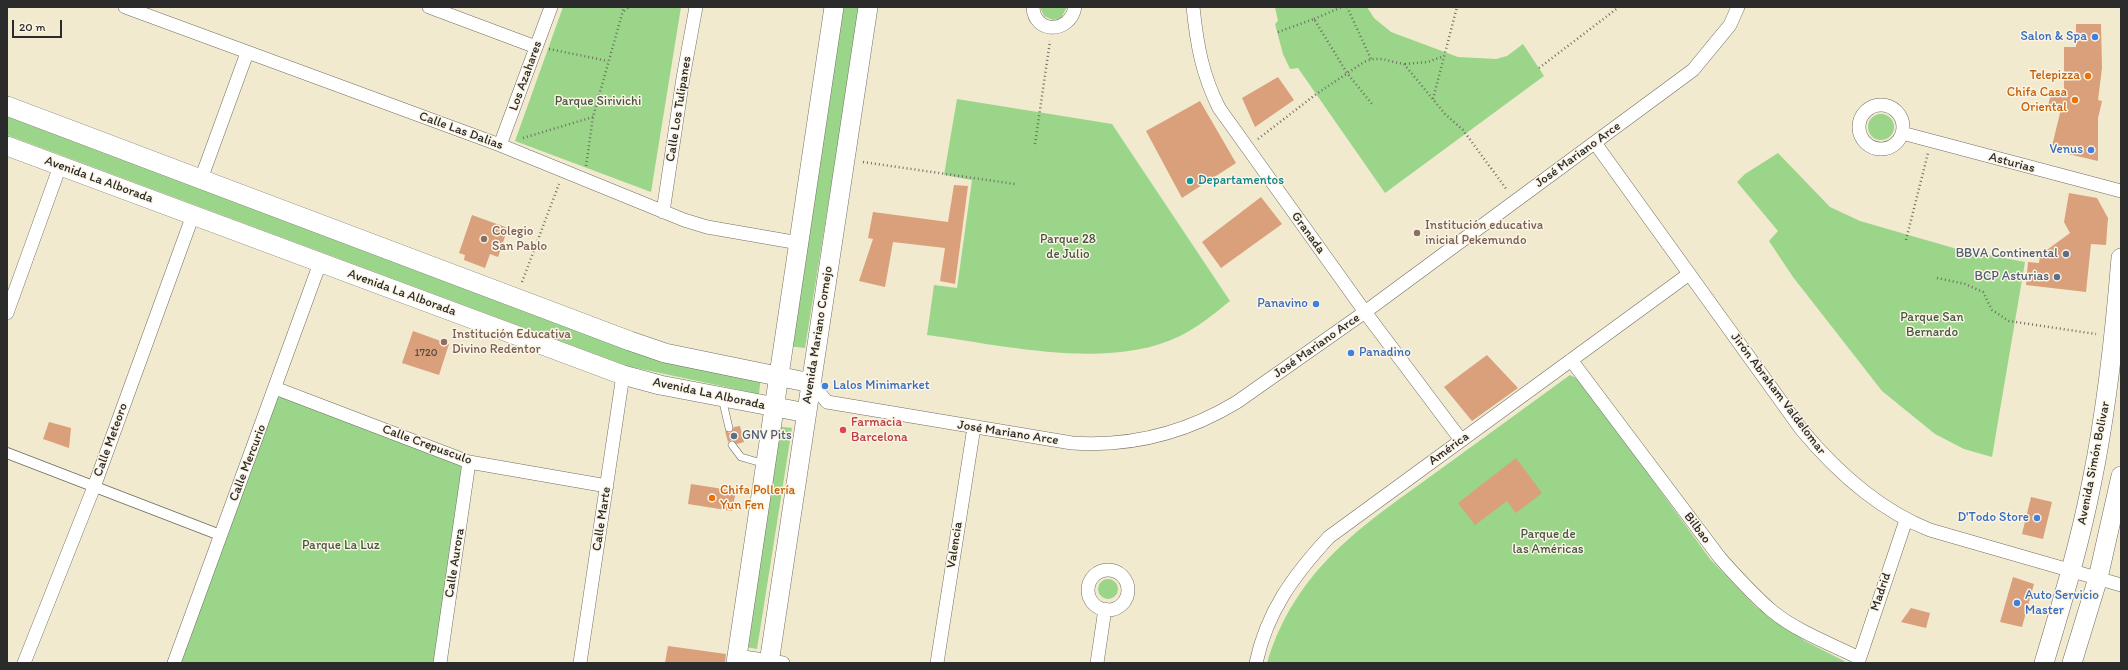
<!DOCTYPE html>
<html>
<head>
<meta charset="utf-8">
<style>
  body { margin:0 }
  #map { position:relative; width:2128px; height:670px; overflow:hidden; background:#f1eacf; font-family:Itim,sans-serif }
  canvas { display:block }
  .frame { position:absolute; inset:0; border:8px solid #2b2b2b; pointer-events:none }
  .scale { position:absolute; left:12px; top:20px; width:50px; height:18px; box-sizing:border-box; border:2px solid #2b2b2b; border-top:0; padding-left:5px; font-size:12px; line-height:14px; white-space:nowrap; color:#2b2b2b; -webkit-text-stroke:3px #fcf5e5; paint-order:stroke }
</style>
</head>
<body>
<div id="map">
<canvas width="2128" height="670"></canvas>
<div class="frame"></div>
<div class="scale">20 m</div>
</div>
<script>
const ctx = document.querySelector('canvas').getContext('2d');
ctx.lineJoin = 'round';
function fillPath(path, color) {
  ctx.fillStyle = color;
  ctx.fill(path, 'evenodd');
}
function strokePath(path, color, width, dash) {
  ctx.strokeStyle = color;
  ctx.lineWidth = width;
  ctx.lineCap = dash ? 'butt' : 'round';
  ctx.setLineDash(dash || []);
  ctx.stroke(path);
}
function write(font, color, halo, rows, align = 'center') {
  ctx.font = font + ' Itim,sans-serif';
  ctx.lineWidth = 3;
  ctx.setLineDash([]);
  ctx.textBaseline = 'middle';
  ctx.strokeStyle = halo;
  ctx.fillStyle = color;
  for (const [text, x, y, turn = 0] of rows) {
    ctx.save();
    ctx.translate(x, y);
    ctx.rotate((+turn || 0) * Math.PI / 180);
    ctx.textAlign = isNaN(turn) ? turn : align;
    if (halo) ctx.strokeText(text, 0, 0);
    ctx.fillText(text, 0, 0);
    ctx.restore();
  }
}
const green = new Path2D(`
  M563,7H681L651,192L515,141Z
  M838,7H860L805,348L787,346Z
  M1040,7H1067L1061,18L1053,20L1044,16Z
  M1275,7H1367L1374,18L1391,32L1458,57L1496,59L1507,56L1523,44L1544,76L1385,193L1298,68L1290,69L1283,54L1275,24L1278,21Z
  M957,99L1112,124L1230,301C1214,314 1198,327 1180,336C1109,371 1003,345 927,335L934,285L957,288L972,180L944,175Z
  M7,113L632,349L761,375L759,394L627,366L7,135Z
  M1868 127a13 13 0 1 1 26 0a13 13 0 1 1-26 0Z
  M1778,153L1830,207L1860,221L1957,249L2025,262L1992,457L1964,449L1935,434L1882,391L1793,277L1769,241L1778,231L1737,182L1745,174Z
  M1570,375L1580,380L1710,559L1756,607L1805,641L1844,661L1845,663H1267C1296,568 1362,526 1438,471C1482,439 1526,407 1570,375Z
  M275,388L469,462L440,663H174Z
  M775,426L792,428L757,649L741,646Z
  M1098 589a10 10 0 1 1 20 0a10 10 0 1 1-20 0Z`);
const building = new Path2D(`
  M2076,24H2101L2102,68L2098,100L2102,101L2098,118V161L2051,150L2061,109L2048,106L2052,89L2064,92V47H2076Z
  M1278,77L1294,100L1255,127L1242,98Z
  M1200,101L1236,163L1182,198L1146,131Z
  M954,185L968,186L955,284L940,281L945,248L893,242L885,287L859,281L873,239L868,238L873,212L948,222Z
  M2069,193L2097,198L2108,218L2106,245L2091,244L2086,292L2026,285L2028,262L2039,263L2040,255L2070,233L2064,222Z
  M1261,197L1282,224L1221,268L1202,242Z
  M472,215L508,228L498,257L490,254L485,268L464,260L465,255L459,253Z
  M413,331L449,344L439,375L402,363Z
  M1487,355L1518,388L1472,421L1444,387Z
  M49,422L71,428L69,448L43,439Z
  M740,426L744,442L737,444L732,440L728,442L725,431L730,433L734,427Z
  M1516,458L1542,493L1516,513L1507,501L1475,525L1458,503Z
  M691,484L736,491L732,511L688,504Z
  M2031,497L2052,502L2043,539L2022,534Z
  M2013,577L2034,584L2022,627L2000,622Z
  M1911,608L1930,613L1926,628L1901,622Z
  M668,646L726,654L725,663H665Z`);
const path = new Path2D(`
  M1347,7L1371,59
  M624,11L629,7
  M1314,19L1342,7
  M1278,32L1314,19L1347,73L1372,104
  M549,49L608,61
  M1405,64L1428,62L1444,56
  M1539,68L1619,7
  M1433,99L1457,7
  M523,138L593,117
  M1258,139L1315,95L1364,62C1380,55 1389,62 1404,64L1445,114L1463,130L1507,190
  M1035,144L1050,41
  M863,162L1015,184
  M586,166L593,117L624,7
  M1906,240L1928,153
  M1937,278L1965,284L1983,292L1992,310L2009,321L2096,334
  M522,282L559,184`);
const service = new Path2D(`
  M722,398L729,428
  M732,445L741,457L765,464`);
const pedestrian = new Path2D(`
  M7,453L220,535`);
const minor = new Path2D(`
  M125,7L500,145L684,220L707,227L799,243
  M429,7L536,47
  M1033,7C1034,34 1070,34 1075,7
  M1193,7C1197,45 1202,74 1219,108L1365,312L1461,440
  M1859 127a22 22 0 1 1 44 0a22 22 0 1 1-44 0Z
  M1902,133L2121,191
  M1595,143L1801,429C1836,471 1879,510 1930,530L2121,585
  M500,145L551,7
  M201,179L247,53
  M663,212L683,78L696,7
  M7,313L60,166
  M1571,360L1720,558C1736,576 1753,595 1772,611C1798,632 1829,643 1859,658
  M811,383L827,402L1072,443C1131,447 1186,433 1237,402L1365,312L1693,70L1730,25L1738,7
  M275,388L469,462L607,486
  M1088 590a20 20 0 1 1 40 0a20 20 0 1 1-40 0Z
  M737,656L783,663
  M24,663L94,487L193,215
  M174,663L320,263
  M440,663L469,462
  M580,663L623,375
  M937,663L974,427
  M1097,663L1105,609
  M1256,663C1267,611 1294,575 1329,537L1689,274
  M1858,663L1906,520`);
const secondary = new Path2D(`
  M7,106L630,341L665,353L811,383
  M7,146L623,375L660,385L807,413
  M736,663L834,7
  M769,663L868,7
  M2044,663C2062,603 2080,543 2092,481C2107,407 2115,333 2121,258
  M2072,663L2098,578L2121,476`);
const markers = [
  [2095,37,4,"#3f7fe0"],
  [2088,76,4,"#e8710a"],
  [2075,100,4,"#e8710a"],
  [2091,150,4,"#3f7fe0"],
  [1190,181,4,"#0f9aa8"],
  [1417,233,4,"#8d6e63"],
  [484,239,4,"#8d6e63"],
  [2066,254,4,"#5c6f8a"],
  [2057,277,4,"#5c6f8a"],
  [1316,304,4,"#3f7fe0"],
  [444,342,4,"#8d6e63"],
  [1351,353,4,"#3f7fe0"],
  [825,386,4,"#3f7fe0"],
  [843,430,4,"#e0444e"],
  [734,436,4,"#5c6f8a"],
  [712,498,4,"#e8710a"],
  [2037,518,4,"#3f7fe0"],
  [2017,603,4,"#3f7fe0"]
];
const numberNames = [
  ["1720",426,353]
];
const shopNames = [
  ["Salon & Spa",2087,37],
  ["Venus",2083,150],
  ["Panavino",1308,304],
  ["Panadino",1359,353,"left"],
  ["Lalos Minimarket",833,386,"left"],
  ["D'Todo Store",2029,518],
  ["Auto Servicio",2025,596,"left"],
  ["Master",2025,611,"left"]
];
const streetNames = [
  ["Los Azahares",526,76,-70],
  ["Calle Los Tulipanes",679,109,-81],
  ["Calle Las Dalias",461,131,20],
  ["José Mariano Arce",1578,155,-36],
  ["Asturias",2012,163,15],
  ["Avenida La Alborada",99,180,20],
  ["Granada",1308,233,54],
  ["Avenida La Alborada",402,293,20],
  ["Avenida Mariano Cornejo",818,335,-81],
  ["José Mariano Arce",1317,346,-35],
  ["Avenida La Alborada",709,394,12],
  ["Jirón Abraham Valdelomar",1778,394,53],
  ["José Mariano Arce",1008,433,9],
  ["Calle Meteoro",111,440,-70],
  ["Calle Crepusculo",427,445,20],
  ["América",1449,449,-36],
  ["Calle Mercurio",248,463,-69],
  ["Avenida Simón Bolivar",2094,463,-79],
  ["Calle Marte",602,519,-81],
  ["Bilbao",1697,528,53],
  ["Valencia",955,545,-81],
  ["Calle Aurora",455,563,-81],
  ["Madrid",1881,592,-71]
];
const foodNames = [
  ["Telepizza",2080,76],
  ["Chifa Casa",2067,93],
  ["Oriental",2067,108],
  ["Chifa Pollería",720,491,"left"],
  ["Yun Fen",720,506,"left"]
];
const parkNames = [
  ["Parque Sirivichi",598,102],
  ["Parque 28",1068,240],
  ["de Julio",1068,255],
  ["Parque San",1932,318],
  ["Bernardo",1932,333],
  ["Parque de",1548,535],
  ["las Américas",1548,550],
  ["Parque La Luz",341,546]
];
const cultureNames = [
  ["Departamentos",1198,181]
];
const educationNames = [
  ["Institución educativa",1425,226],
  ["inicial Pekemundo",1425,241],
  ["Colegio",492,232],
  ["San Pablo",492,247],
  ["Institución Educativa",452,335],
  ["Divino Redentor",452,350]
];
const serviceNames = [
  ["BBVA Continental",2058,254],
  ["BCP Asturias",2049,277],
  ["GNV Pits",742,436,"left"]
];
const healthNames = [
  ["Farmacia",851,423],
  ["Barcelona",851,438]
];
fillPath(green, '#9ad58a');
fillPath(building, '#da9f7b');
strokePath(service, '#706e64', 8);
strokePath(pedestrian, '#706e64', 12);
strokePath(minor, '#706e64', 14);
strokePath(secondary, '#706e64', 20);
strokePath(path, '#706e64', 2.5, [1, 3]);
strokePath(service, '#fff', 7);
strokePath(pedestrian, '#fff', 10);
strokePath(minor, '#fff', 13);
strokePath(secondary, '#fff', 19);
for (const [x, y, r, color] of markers) {
  const dot = new Path2D();
  dot.arc(x, y, r, 0, 2 * Math.PI);
  ctx.fillStyle = color;
  ctx.fill(dot);
  strokePath(dot, '#fcf5e5', 1.5);
}
write('11px', '#57483f', null, numberNames);
write('13px', '#366cbe', '#fcf5e5', shopNames, 'right');
write('13px', '#2b2b2b', '#fcf5e5', streetNames);
write('13px', '#c56008', '#fcf5e5', foodNames, 'right');
write('13px', '#475643', '#fcf5e5', parkNames);
write('13px', '#0d838f', '#fcf5e5', cultureNames, 'left');
write('13px', '#785e54', '#fcf5e5', educationNames, 'left');
write('13px', '#4e5e75', '#fcf5e5', serviceNames, 'right');
write('13px', '#be3a42', '#fcf5e5', healthNames, 'left');
</script>
</body>
</html>
